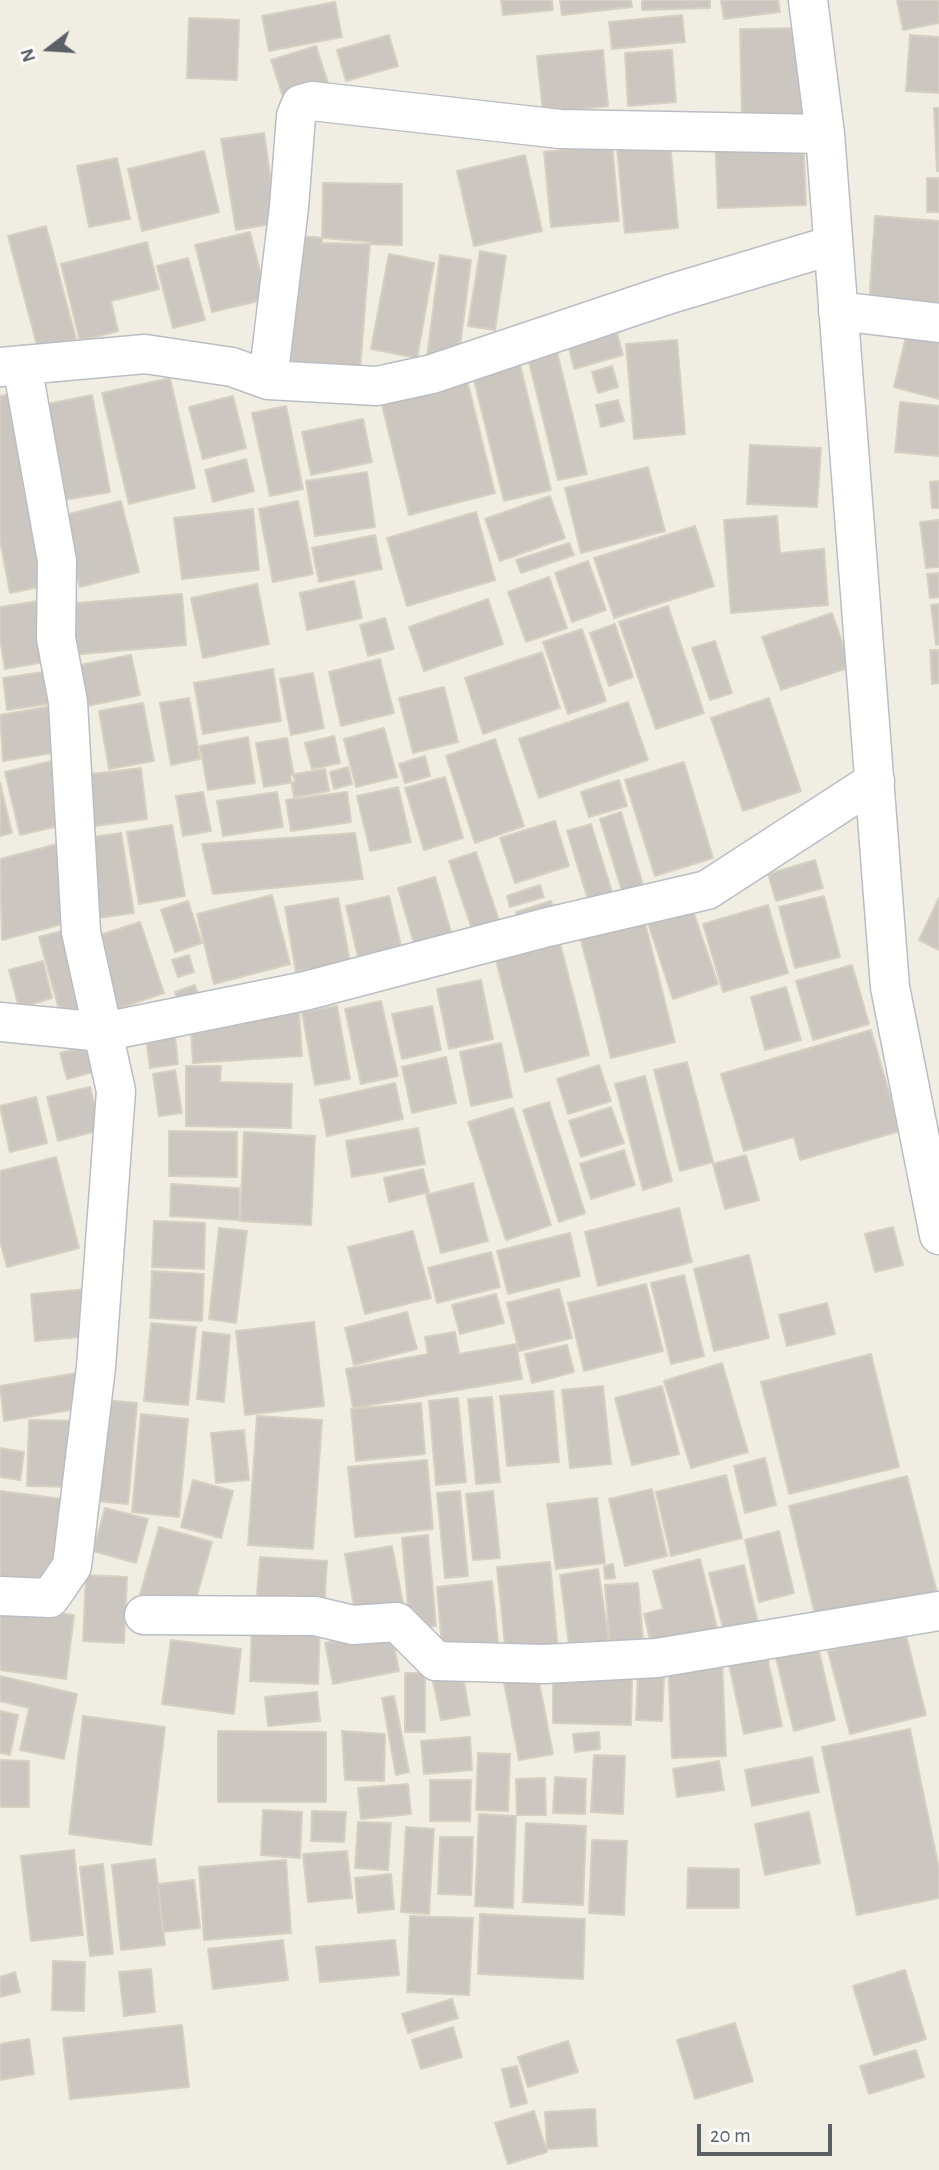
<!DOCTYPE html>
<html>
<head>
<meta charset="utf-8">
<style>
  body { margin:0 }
  #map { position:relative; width:939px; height:2170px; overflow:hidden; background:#f0eee3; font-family:"Alegreya Sans",sans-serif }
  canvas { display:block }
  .north { position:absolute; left:14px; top:14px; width:70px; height:70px; -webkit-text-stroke:5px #fff; paint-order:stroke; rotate:253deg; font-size:19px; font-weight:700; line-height:28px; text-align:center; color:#5b5f66 }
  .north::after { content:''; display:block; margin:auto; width:24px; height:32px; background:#5b5f66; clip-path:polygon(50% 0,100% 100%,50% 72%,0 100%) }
  .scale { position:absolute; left:697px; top:2124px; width:135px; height:32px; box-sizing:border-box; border:4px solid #5b5f66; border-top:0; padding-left:9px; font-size:21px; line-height:24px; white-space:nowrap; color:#5b5f66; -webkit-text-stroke:5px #fff; paint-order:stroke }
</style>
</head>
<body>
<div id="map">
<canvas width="939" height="2170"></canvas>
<div class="north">N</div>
<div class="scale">20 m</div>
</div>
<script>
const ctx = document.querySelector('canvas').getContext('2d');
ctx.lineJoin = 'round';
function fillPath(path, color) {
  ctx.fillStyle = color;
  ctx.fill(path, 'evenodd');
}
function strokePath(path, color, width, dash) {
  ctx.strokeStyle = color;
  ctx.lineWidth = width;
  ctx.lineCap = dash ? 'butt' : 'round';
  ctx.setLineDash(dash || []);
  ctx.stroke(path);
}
const building = new Path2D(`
  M501,0H552L553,10L503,15Z
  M560,0H631L632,7L562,15Z
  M642,0H710V8L642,10Z
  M721,0H778L780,12L724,19Z
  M897,0H939V23L903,30Z
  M335,2L342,37L269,51L262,16Z
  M682,15L685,42L612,49L609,22Z
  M189,18L239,20L237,80L187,78Z
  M806,28L808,118L742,120L740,29Z
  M389,35L398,66L346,81L337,50Z
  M910,35L939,37V93L906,91Z
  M316,46L328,83L283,97L271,60Z
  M603,50L608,106L543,113L537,56Z
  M672,50L676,102L628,106L625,53Z
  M934,108H939V171H937Z
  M264,133L277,223L236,230L221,139Z
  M803,135L806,205L718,208L715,137Z
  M670,143L678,228L625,233L617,148Z
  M612,145L619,221L551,227L544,152Z
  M204,151L219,212L142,231L128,169Z
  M525,155L542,231L474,246L457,171Z
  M117,158L130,219L89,227L77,166Z
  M927,178H939V212H927Z
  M323,183L402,184V245L322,243Z
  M875,216L939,221V309L869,303Z
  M46,226L76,339L38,349L8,236Z
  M250,232L267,299L212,312L195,245Z
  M300,236L370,242L360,371L290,366Z
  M147,242L159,289L111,301L118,331L80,341L61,264Z
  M480,251L506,256L495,330L468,326Z
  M389,254L434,263L417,358L371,349Z
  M440,255L471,260L458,362L427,358Z
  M188,258L205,320L173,328L157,266Z
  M909,324L939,332V399L894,387Z
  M615,326L623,355L574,369L567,339Z
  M677,340L685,434L634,439L626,344Z
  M555,344L587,474L558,480L526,350Z
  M518,357L551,490L504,501L471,368Z
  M612,366L618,387L598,393L592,372Z
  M466,376L495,493L409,515L380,397Z
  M170,378L195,488L129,504L102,393Z
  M17,393L54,584L10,593L0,540V396Z
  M92,395L110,492L64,500L47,404Z
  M233,396L246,448L203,459L189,407Z
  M618,400L624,421L601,427L596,405Z
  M900,402L939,406V456L895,452Z
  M286,406L303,489L270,496L252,413Z
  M363,419L372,462L311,475L302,432Z
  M750,445L821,448L817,507L747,504Z
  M246,459L254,491L213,502L205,470Z
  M648,467L665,531L581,553L565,488Z
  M367,472L375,527L315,536L306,481Z
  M939,481V508H932L930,482Z
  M550,496L565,538L500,561L485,519Z
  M121,501L139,572L80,587L61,516Z
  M298,501L313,574L273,582L259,509Z
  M253,509L259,570L182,579L174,518Z
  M476,512L495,580L407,606L387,538Z
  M777,516L780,553L824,549L828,605L731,613L724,520Z
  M939,520V567L926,568L920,522Z
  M695,526L714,586L614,618L594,558Z
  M375,535L382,569L319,582L312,548Z
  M569,543L574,555L521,573L516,560Z
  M588,561L606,610L572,622L555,573Z
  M939,573V597L930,598L927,574Z
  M549,577L567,628L526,642L508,592Z
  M354,581L362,618L307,630L300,593Z
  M257,584L269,644L203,658L191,598Z
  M182,594L186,645L70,655L65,604Z
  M488,599L503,644L424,671L409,627Z
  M38,601L49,661L5,669L0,639V607Z
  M939,604V644L936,645L931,605Z
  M668,606L704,713L656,729L619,622Z
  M832,613L851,667L781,690L762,637Z
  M385,618L394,649L368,656L360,625Z
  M615,624L633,677L609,686L590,633Z
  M582,629L606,701L568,714L543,642Z
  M715,641L732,693L710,700L692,648Z
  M930,650H939V683L932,684Z
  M542,652L560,708L483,734L465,678Z
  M131,655L140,695L83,707L75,666Z
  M380,659L394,713L341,726L329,672Z
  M273,669L281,721L203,734L194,683Z
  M56,670L61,702L7,710L3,678Z
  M313,673L324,728L291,735L280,679Z
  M444,687L458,742L413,753L399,698Z
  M189,698L200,759L171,765L160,703Z
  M769,698L801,791L743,811L711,718Z
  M628,702L648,760L539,798L519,739Z
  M143,703L154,761L109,769L99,711Z
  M52,706L59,752L3,761L0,715Z
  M384,728L397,777L356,787L344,739Z
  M334,736L340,763L312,769L305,743Z
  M248,737L255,783L208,790L200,746Z
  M287,738L295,782L264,787L256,743Z
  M495,739L524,826L475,843L446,756Z
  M425,756L430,776L405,783L399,764Z
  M56,760L71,823L20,835L5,772Z
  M684,762L713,858L655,876L625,780Z
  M348,767L352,784L334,789L330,772Z
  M141,768L147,819L80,828L74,776Z
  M325,769L329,791L294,797L290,775Z
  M445,777L463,838L424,850L405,788Z
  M619,780L627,806L589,817L581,792Z
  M0,783L12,833L0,836Z
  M398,787L411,842L370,851L357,796Z
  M203,792L211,831L183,836L176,796Z
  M277,792L283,827L223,836L217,801Z
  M347,792L351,822L291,831L286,800Z
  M621,812L643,885L622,891L600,819Z
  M555,821L569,866L515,883L500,838Z
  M591,824L613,895L589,903L567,831Z
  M172,825L185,896L139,904L127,832Z
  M121,833L134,913L91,919L78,839Z
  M355,833L363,879L213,894L202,844Z
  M57,844L78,920L2,940L0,859Z
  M476,852L504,935L477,944L449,861Z
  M815,860L823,888L776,901L768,874Z
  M435,877L455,946L418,957L398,888Z
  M540,885L544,897L510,907L507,896Z
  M272,895L290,964L214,984L197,914Z
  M389,896L402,950L359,961L346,906Z
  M824,896L840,957L795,968L779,907Z
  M338,898L350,962L296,972L285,907Z
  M939,898V950L919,940Z
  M188,901L202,943L175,952L161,910Z
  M551,901L557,919L521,930L516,912Z
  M691,905L718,984L673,999L647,920Z
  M768,905L788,973L723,992L703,924Z
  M642,911L675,1042L611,1058L578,928Z
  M140,922L164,993L114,1010L91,938Z
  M74,928L94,1004L60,1013L39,937Z
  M556,928L589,1055L525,1072L492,945Z
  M189,955L194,972L178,977L172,960Z
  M43,961L52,998L19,1008L9,970Z
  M852,965L869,1024L813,1040L796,981Z
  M481,980L493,1039L449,1049L437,989Z
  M195,985L200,1001L181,1008L175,992Z
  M786,987L801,1040L765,1050L751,997Z
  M381,1001L398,1076L361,1084L345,1009Z
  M337,1006L350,1079L315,1085L302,1012Z
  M432,1006L441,1050L402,1059L392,1014Z
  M299,1011L302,1056L193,1063L190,1017Z
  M174,1026L178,1064L150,1068L145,1030Z
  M871,1030L900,1131L800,1160L794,1137L744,1151L721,1074Z
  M97,1043L104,1069L67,1079L60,1053Z
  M501,1043L512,1097L471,1106L460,1052Z
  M446,1057L456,1103L412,1113L402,1067Z
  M687,1062L713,1162L680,1171L654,1070Z
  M599,1065L611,1101L568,1114L557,1079Z
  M186,1066H221L220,1082L292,1084L291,1128L186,1126Z
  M175,1070L182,1113L159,1116L153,1074Z
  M645,1076L672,1181L643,1190L615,1084Z
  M395,1083L403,1119L327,1136L320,1100Z
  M90,1087L101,1130L58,1141L47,1097Z
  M36,1097L47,1143L10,1152L0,1106Z
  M549,1102L585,1213L559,1222L523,1110Z
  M611,1107L624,1143L581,1157L569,1121Z
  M513,1108L551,1225L506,1240L468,1122Z
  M418,1128L425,1164L352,1177L346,1141Z
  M169,1131L237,1132V1177L169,1176Z
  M244,1132L315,1136L311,1225L240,1221Z
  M624,1150L635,1185L591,1199L580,1164Z
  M746,1155L759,1200L725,1209L713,1164Z
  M56,1157L79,1248L7,1267L0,1241V1171Z
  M423,1169L429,1192L389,1202L384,1178Z
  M473,1183L488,1241L441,1253L426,1195Z
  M171,1184L239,1188V1220L170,1216Z
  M679,1208L692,1262L598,1286L585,1232Z
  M154,1221L205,1223L204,1269L152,1267Z
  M893,1227L903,1265L875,1272L865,1234Z
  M219,1228L247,1231L236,1323L209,1319Z
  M413,1231L431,1298L365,1314L348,1247Z
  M570,1233L580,1276L508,1294L497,1251Z
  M491,1252L500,1287L437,1303L428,1268Z
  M749,1255L769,1338L714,1351L694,1269Z
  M152,1271L204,1274L202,1321L150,1318Z
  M684,1275L704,1356L671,1364L651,1283Z
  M646,1284L663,1351L584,1371L568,1303Z
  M87,1289L92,1336L35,1341L31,1294Z
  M559,1289L572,1338L519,1351L507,1303Z
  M496,1294L504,1323L460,1334L452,1305Z
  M827,1303L835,1334L787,1346L779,1315Z
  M407,1312L417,1349L354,1365L345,1328Z
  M314,1322L324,1406L245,1415L236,1331Z
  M151,1323L196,1327L188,1405L144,1401Z
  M203,1332L230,1335L224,1402L197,1399Z
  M455,1332L459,1354L516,1344L522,1379L353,1408L346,1369L428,1354L425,1337Z
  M567,1345L574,1372L532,1383L525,1354Z
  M871,1354L899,1467L789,1494L761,1382Z
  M722,1363L748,1452L691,1468L664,1381Z
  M82,1372L88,1407L4,1421L0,1386Z
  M603,1386L611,1464L570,1468L562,1390Z
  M662,1386L679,1454L632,1465L615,1398Z
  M553,1391L559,1462L507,1466L500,1396Z
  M492,1397L500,1482L476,1484L468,1399Z
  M458,1398L466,1482L436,1485L429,1401Z
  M95,1399L137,1403L128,1504L85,1500Z
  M421,1403L425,1454L356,1461L351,1409Z
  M141,1414L188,1419L179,1517L132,1512Z
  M257,1416L322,1420L313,1549L248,1545Z
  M29,1420L81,1421L80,1487L27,1486Z
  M244,1430L249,1480L216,1483L211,1433Z
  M0,1448L24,1452L20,1480L0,1477Z
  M765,1458L776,1505L745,1513L734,1466Z
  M427,1460L433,1529L355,1537L348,1467Z
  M726,1475L742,1538L671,1556L656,1492Z
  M907,1476L937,1593L817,1623L789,1506Z
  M193,1480L233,1491L221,1538L181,1527Z
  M652,1489L667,1556L625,1566L609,1499Z
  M0,1491L63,1499L51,1589L0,1582Z
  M460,1491L468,1576L445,1578L437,1493Z
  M493,1491L500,1558L473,1560L466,1494Z
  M597,1498L605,1563L556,1569L547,1504Z
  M105,1508L148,1519L136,1563L93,1551Z
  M159,1527L212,1542L192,1613L139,1598Z
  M779,1531L794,1593L759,1602L745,1540Z
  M428,1535L436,1626L410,1629L402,1538Z
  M392,1546L404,1609L356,1618L345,1554Z
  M260,1557L327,1561L324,1611L256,1607Z
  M700,1559L719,1636L653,1652L644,1614L663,1609L653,1571Z
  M550,1562L558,1650L506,1655L497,1567Z
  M613,1564L615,1578L605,1579L604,1566Z
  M744,1565L759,1627L725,1635L709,1573Z
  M598,1569L610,1648L570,1653L560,1575Z
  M86,1575L127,1577L124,1643L83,1641Z
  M492,1581L498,1642L442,1648L437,1587Z
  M638,1583L643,1640L610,1643L605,1585Z
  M0,1606L74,1615L66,1679L0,1670Z
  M252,1622L320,1625L318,1684L250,1681Z
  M391,1630L399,1671L333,1684L325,1643Z
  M905,1631L926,1715L850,1734L828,1651Z
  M171,1640L241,1649L234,1714L162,1704Z
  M817,1643L835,1720L794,1731L775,1654Z
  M767,1656L782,1726L744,1734L729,1664Z
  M722,1658L726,1756L672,1758L668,1659Z
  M461,1666L470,1715L441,1720L431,1672Z
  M405,1673H425V1732H405Z
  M553,1674L632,1676L631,1725L553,1723Z
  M638,1675L664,1676L662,1721L636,1720Z
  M0,1676L77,1694L64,1759L20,1750L29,1708L0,1701Z
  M538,1677L553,1754L519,1760L504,1683Z
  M317,1692L320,1721L268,1726L265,1697Z
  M394,1696L409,1772L396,1775L382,1698Z
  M0,1711L18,1715L10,1755L0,1753Z
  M83,1716L165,1727L151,1845L69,1834Z
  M910,1729L939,1869V1898L857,1915L822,1747Z
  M218,1731L326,1732V1802H218Z
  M342,1731L385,1734L384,1781L345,1780Z
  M599,1732L600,1749L575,1752L573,1734Z
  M470,1737L472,1770L424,1774L421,1741Z
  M478,1753L510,1754L508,1811L476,1810Z
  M594,1755L625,1756L623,1814L591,1812Z
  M812,1757L819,1792L752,1806L745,1770Z
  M0,1760L29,1761V1807H0Z
  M719,1761L724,1790L677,1797L673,1769Z
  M555,1777L586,1779L585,1814L553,1813Z
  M545,1778L546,1815H517L516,1779Z
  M430,1780H471L470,1821H430Z
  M408,1784L411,1814L361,1819L358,1788Z
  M263,1810L302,1812L300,1858L261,1855Z
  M312,1811L346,1812L344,1842L311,1841Z
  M809,1812L820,1863L765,1875L755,1824Z
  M479,1814L516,1816L513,1908L475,1906Z
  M358,1822L391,1823L388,1870L355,1868Z
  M526,1823L586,1826L583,1905L523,1902Z
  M406,1827L434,1829L429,1914L401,1912Z
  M440,1837H473L471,1895L438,1894Z
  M592,1840L627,1841L624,1915L589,1913Z
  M74,1850L83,1935L31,1941L21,1856Z
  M347,1851L352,1898L308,1902L303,1854Z
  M155,1859L165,1945L121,1950L112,1865Z
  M286,1860L291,1933L204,1940L199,1867Z
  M103,1864L113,1954L90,1956L80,1867Z
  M688,1868L739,1869V1908H687Z
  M391,1874L394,1909L358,1913L355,1878Z
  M194,1880L200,1928L163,1932L158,1884Z
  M480,1914L585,1919L583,1979L478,1974Z
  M410,1916L473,1918L469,1995L407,1992Z
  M283,1940L288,1980L213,1989L208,1949Z
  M395,1940L399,1975L320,1982L316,1947Z
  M53,1961L85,1962L84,2011L52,2010Z
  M151,1969L155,2012L124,2016L119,1972Z
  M905,1970L926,2039L874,2055L853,1986Z
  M15,1972L20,1992L0,1997V1977Z
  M452,1999L458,2018L408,2033L402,2014Z
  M735,2023L753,2081L695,2099L677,2040Z
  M182,2025L189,2087L70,2099L63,2038Z
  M453,2027L462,2057L421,2069L412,2040Z
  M29,2039L34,2074L0,2080V2044Z
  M568,2041L578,2072L528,2087L518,2057Z
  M916,2050L924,2077L869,2094L860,2066Z
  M517,2066L527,2103L511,2107L502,2069Z
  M595,2109L597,2146L547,2149L545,2112Z
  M534,2111L547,2152L508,2164L495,2123Z`);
const minor = new Path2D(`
  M808,0L825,134L890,987L939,1235
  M838,311L939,323
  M0,367L145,354L232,367L268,380L377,386L432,374L670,294L833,245
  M268,380L289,207L296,116L301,104L312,101L560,129L825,134
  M0,1022L103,1032L305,991L548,927L707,890L875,781
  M0,1596L50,1598L72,1566L96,1367L116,1091L81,932L68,702L56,638L57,561L22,365
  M144,1615L315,1616L353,1625L397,1622L436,1661L544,1664L657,1658L939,1611`);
fillPath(building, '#cbc7c0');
strokePath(building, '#d5d0c1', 2);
strokePath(minor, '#bbbdc4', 41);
strokePath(minor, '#fff', 38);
</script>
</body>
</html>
